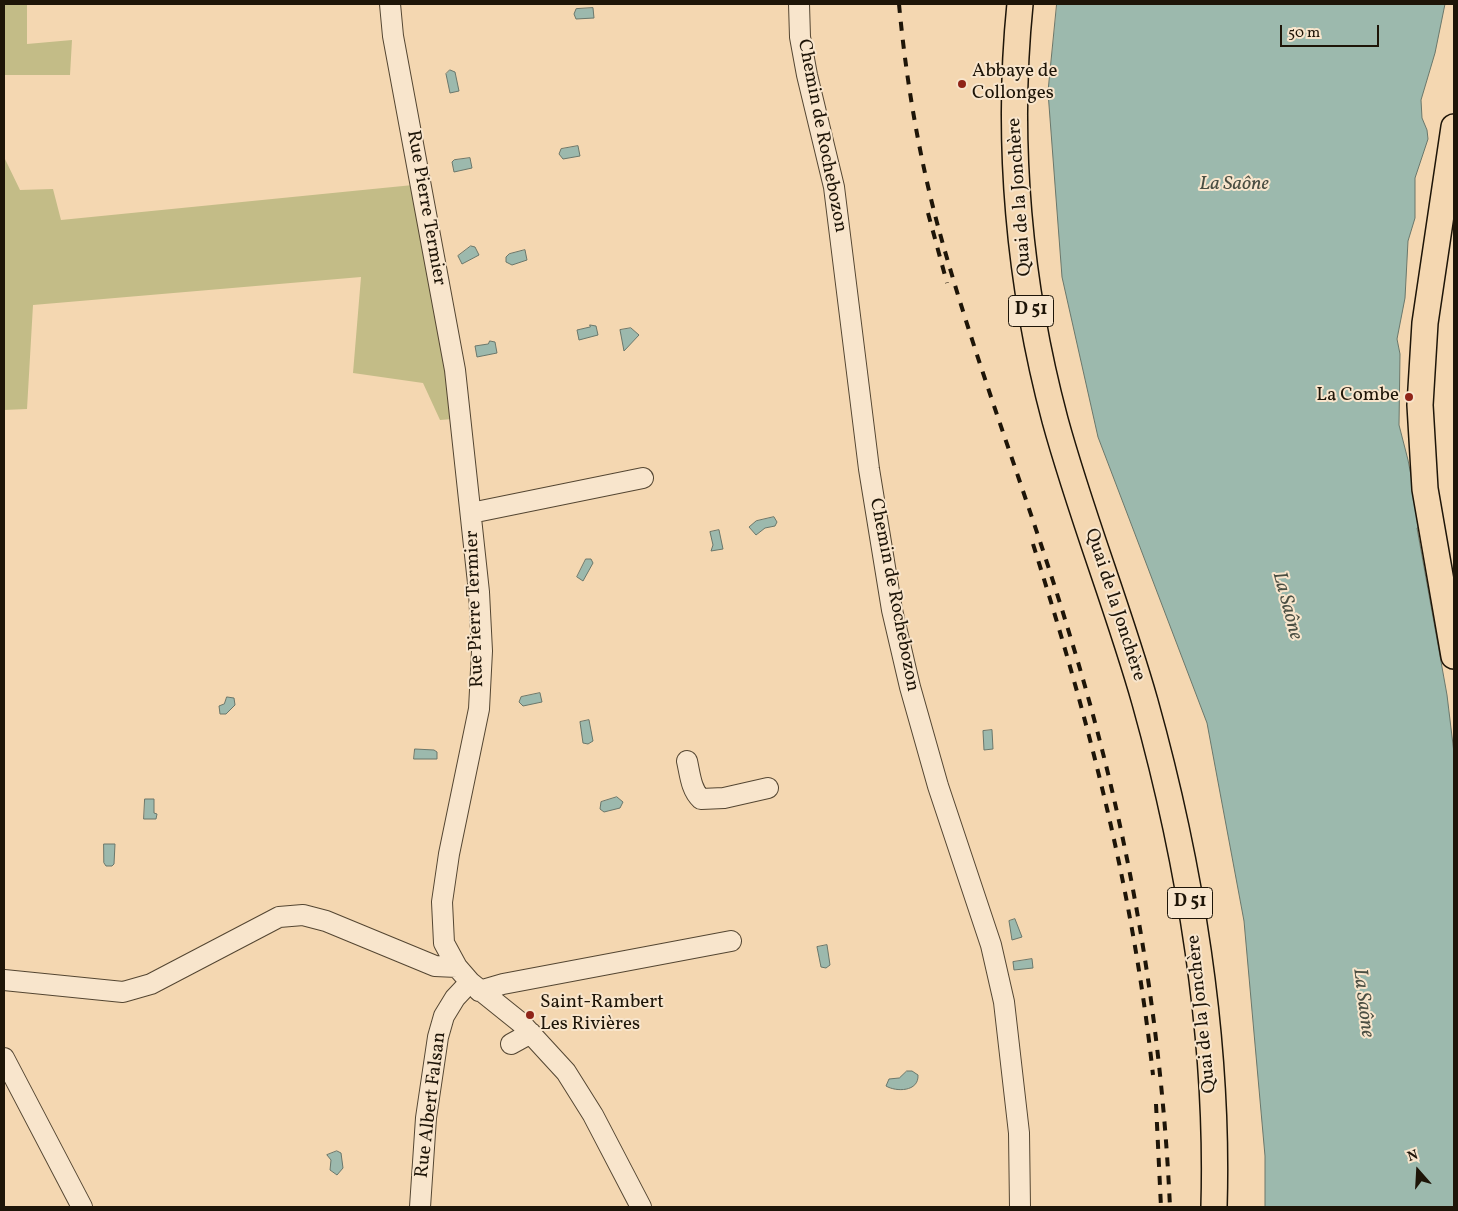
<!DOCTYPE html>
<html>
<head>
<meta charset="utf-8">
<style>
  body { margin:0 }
  #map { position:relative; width:1458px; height:1211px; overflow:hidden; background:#f4d7b1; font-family:Vollkorn,serif }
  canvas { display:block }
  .frame { position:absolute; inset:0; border:5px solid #1e1508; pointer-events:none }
  .north { position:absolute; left:1393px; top:1146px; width:50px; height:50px; -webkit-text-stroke:4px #f8e5cc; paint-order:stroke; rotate:341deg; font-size:14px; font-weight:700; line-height:20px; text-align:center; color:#1e1508 }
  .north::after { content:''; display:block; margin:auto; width:18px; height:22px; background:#1e1508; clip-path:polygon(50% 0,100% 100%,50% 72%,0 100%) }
  .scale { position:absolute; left:1280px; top:25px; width:99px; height:22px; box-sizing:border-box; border:2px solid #1e1508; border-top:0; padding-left:6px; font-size:15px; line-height:18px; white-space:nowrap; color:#1e1508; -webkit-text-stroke:4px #f8e5cc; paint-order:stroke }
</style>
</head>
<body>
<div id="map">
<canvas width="1458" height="1211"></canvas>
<div class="frame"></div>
<div class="north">N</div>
<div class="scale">50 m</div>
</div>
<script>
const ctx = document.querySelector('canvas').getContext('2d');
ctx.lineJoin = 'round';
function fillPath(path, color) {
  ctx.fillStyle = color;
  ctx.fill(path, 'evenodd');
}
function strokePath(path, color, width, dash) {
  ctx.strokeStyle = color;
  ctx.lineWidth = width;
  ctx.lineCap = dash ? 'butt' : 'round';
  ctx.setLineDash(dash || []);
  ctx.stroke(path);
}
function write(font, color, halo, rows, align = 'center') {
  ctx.font = font + ' Vollkorn,serif';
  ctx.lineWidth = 4;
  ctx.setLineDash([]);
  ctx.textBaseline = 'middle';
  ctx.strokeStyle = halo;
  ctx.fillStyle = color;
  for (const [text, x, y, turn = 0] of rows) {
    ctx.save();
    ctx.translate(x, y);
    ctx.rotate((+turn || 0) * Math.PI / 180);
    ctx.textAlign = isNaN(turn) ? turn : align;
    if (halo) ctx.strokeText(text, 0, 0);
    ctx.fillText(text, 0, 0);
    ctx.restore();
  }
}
const green = new Path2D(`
  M4,4H27V44L72,40L70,75H4Z
  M4,157L20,190L53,189L61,220L413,185L453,419L440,420L423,383L353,373L361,277L33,305L27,409L4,410Z`);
const water = new Path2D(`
  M1057,4H1445L1435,53L1421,100L1422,118L1427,130L1428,139L1415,178V218L1408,241L1405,298L1397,339L1400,354L1399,425L1408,460L1421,527L1417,528L1447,695L1454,753V1207H1265V1156L1244,921L1207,723L1098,437L1062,277L1048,92Z
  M593,8L594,18L576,19L574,14L576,9Z
  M450,70L455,72L459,91L450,93L446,74Z
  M578,146L580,156L563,159L559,154L561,149Z
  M470,158L472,168L454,172L452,162L454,160Z
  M471,246L475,247L479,255L462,264L458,256Z
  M525,250L527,260L512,265L506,262V257L509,254Z
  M590,325L596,326L598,335L579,340L577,330L590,327Z
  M631,328L639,335L624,351L620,330Z
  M490,341L495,342L497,353L477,357L475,346L488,344Z
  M774,517L777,522L775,526L765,528L756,535L749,527L756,521Z
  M719,530L723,549L711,551L713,545L710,532Z
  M586,559H591L593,563L583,581L577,577Z
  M540,693L542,702L523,706L519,702L521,697Z
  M227,697L234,698L235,705L226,714H220L219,706L224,704Z
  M589,720L593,741L588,744L583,743L580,722Z
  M992,730L993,749L984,750L983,731Z
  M415,749L434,750L437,752V759H414Z
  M617,797L623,802L620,808L604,812L600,809L601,802Z
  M145,799H154V813L157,814L156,819H144Z
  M104,844H115L114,864L112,866H106L104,863Z
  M1015,919L1022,937L1012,940L1009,921Z
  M827,945L830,965L826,968L821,967L817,947Z
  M1032,959L1033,968L1014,970L1013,962Z
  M907,1071H912L918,1075C919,1092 896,1092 886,1086L889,1079L899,1078Z
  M337,1151L341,1153L343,1168L337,1175L330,1170L331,1160L327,1155Z`);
const minor = new Path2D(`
  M390,4L393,36L455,370L479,592L482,651L479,709L449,854L442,902L444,943L457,967L470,982L521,1023L566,1072L593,1115L641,1207
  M799,4L800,37L807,75L834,187L869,469L892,610L910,687L938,786L991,945L1004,1002L1019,1133L1020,1207
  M471,513L643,478
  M687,761C690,774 691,790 701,799L724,798L768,788
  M4,980L123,992L151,984L279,917L303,915L326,921L435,966L457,967
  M479,991L503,984L731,941
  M511,1044L531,1033
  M4,1058L82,1207
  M420,1207L426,1118L438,1037L444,1016L455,998L470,982`);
const major = new Path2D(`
  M1020,4C1006,142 1019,285 1055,420C1081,515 1118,607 1145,702C1190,863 1219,1039 1214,1207
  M1454,127L1425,323L1420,405L1425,489L1454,656`);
const rail = new Path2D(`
  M899,4C906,79 919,157 939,230C977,368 1030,502 1071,639C1128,824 1161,1014 1170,1207
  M928,213L947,283
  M1033,544C1089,721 1133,890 1153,1075
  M1156,1104L1161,1207`);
const markers = [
  [962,84,5,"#8f2418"],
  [1409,397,5,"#8f2418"],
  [530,1015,5,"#8f2418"]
];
const shields = [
  [1031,311,45],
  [1190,903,45]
];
const shieldNames = [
  ["D 51",1031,311],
  ["D 51",1190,903]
];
const poiNames = [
  ["Abbaye de",972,73],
  ["Collonges",972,95],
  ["La Combe",1399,397,"right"],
  ["Saint-Rambert",540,1004],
  ["Les Rivières",540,1026]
];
const streetNames = [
  ["Chemin de Rochebozon",821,136,79],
  ["Quai de la Jonchère",1021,197,-94],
  ["Rue Pierre Termier",425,208,80],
  ["Chemin de Rochebozon",893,595,79],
  ["Quai de la Jonchère",1114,605,72],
  ["Rue Pierre Termier",476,609,-92],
  ["Quai de la Jonchère",1203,1014,-96],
  ["Rue Albert Falsan",432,1105,-83]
];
const waterNames = [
  ["La Saône",1234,185],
  ["La Saône",1286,606,75],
  ["La Saône",1362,1003,83]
];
fillPath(green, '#c3bc87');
fillPath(water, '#9cb9ad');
strokePath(water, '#6a776b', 1);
strokePath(minor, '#544632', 22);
strokePath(major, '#1e1508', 28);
strokePath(minor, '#f8e5cc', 20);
strokePath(major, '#f4d7b1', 25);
strokePath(rail, '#1e1508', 4, [9, 9]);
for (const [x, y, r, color] of markers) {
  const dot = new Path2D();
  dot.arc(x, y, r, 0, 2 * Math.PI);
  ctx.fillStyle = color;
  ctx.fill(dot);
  strokePath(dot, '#f8e5cc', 2);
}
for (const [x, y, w] of shields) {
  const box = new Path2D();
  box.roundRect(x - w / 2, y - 15.5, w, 31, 4);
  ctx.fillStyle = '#f8e5cc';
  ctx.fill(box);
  strokePath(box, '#1e1508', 1);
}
write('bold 18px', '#1e1508', null, shieldNames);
write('19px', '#1e1508', '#f8e5cc', poiNames, 'left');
write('19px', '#1e1508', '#f8e5cc', streetNames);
write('italic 20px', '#4a4e42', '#f8e5cc', waterNames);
</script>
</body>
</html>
